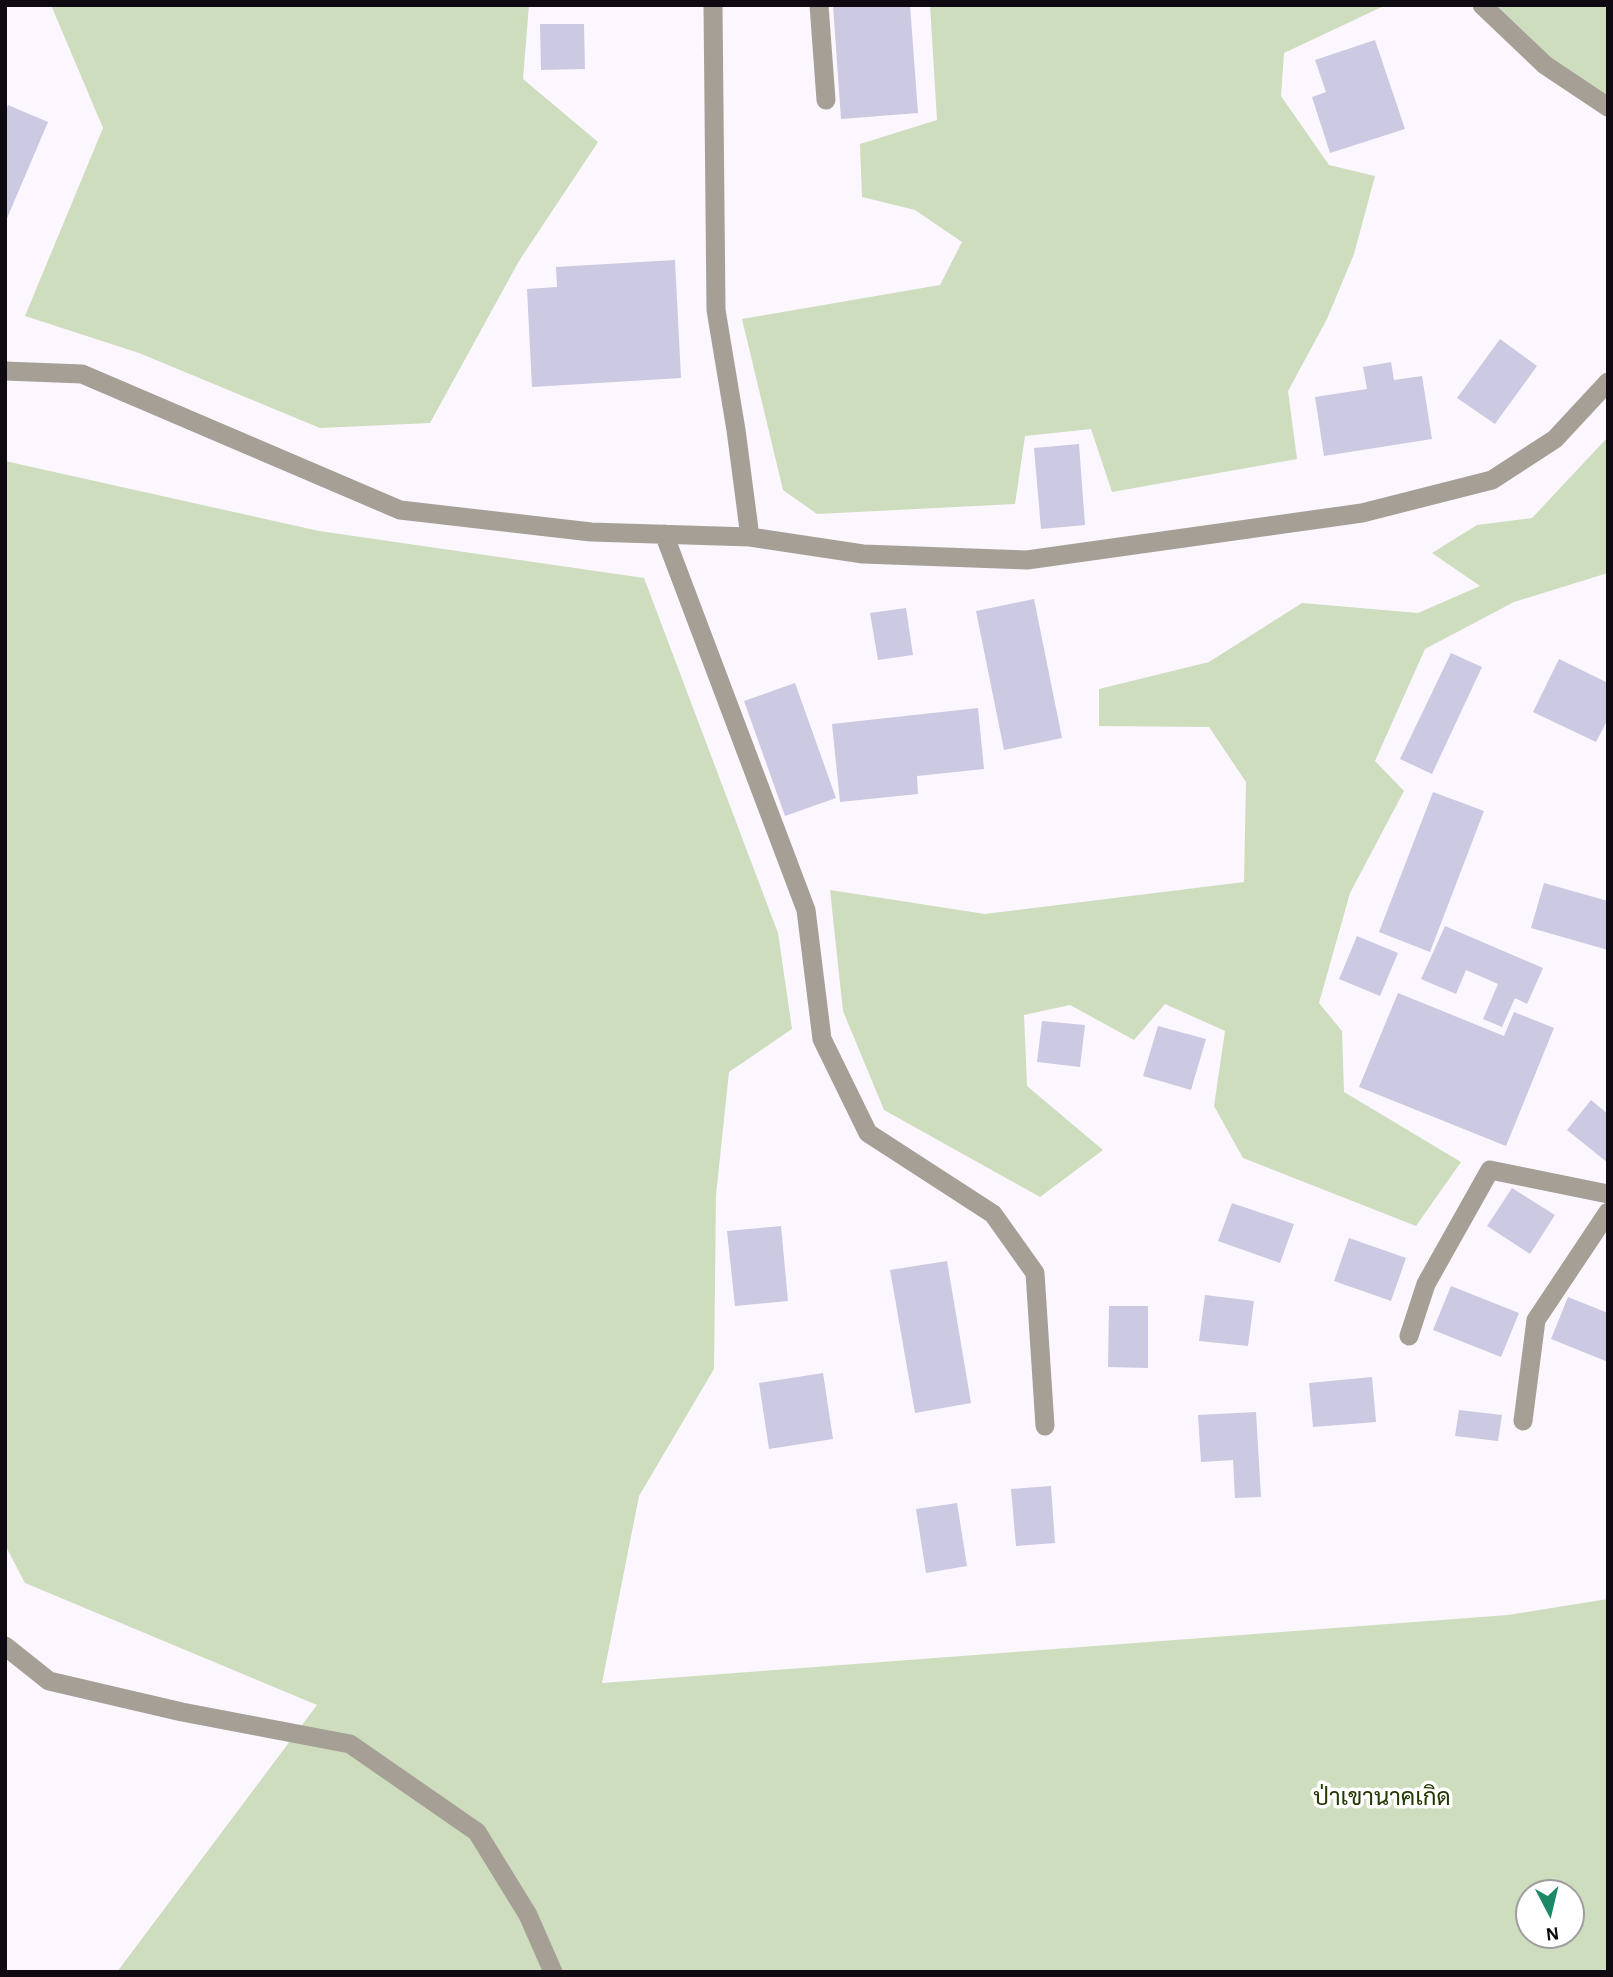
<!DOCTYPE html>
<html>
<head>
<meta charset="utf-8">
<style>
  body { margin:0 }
  #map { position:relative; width:1613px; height:1977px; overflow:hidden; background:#fcf6ff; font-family:"Alegreya Sans",sans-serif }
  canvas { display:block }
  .frame { position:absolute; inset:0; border:7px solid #0f0a11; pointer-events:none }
  .north { position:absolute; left:1515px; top:1879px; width:70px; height:70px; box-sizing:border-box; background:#fff; border:2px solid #9f9da0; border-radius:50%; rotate:173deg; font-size:19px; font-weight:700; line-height:28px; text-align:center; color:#0f0a11 }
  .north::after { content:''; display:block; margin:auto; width:24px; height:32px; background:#1b8968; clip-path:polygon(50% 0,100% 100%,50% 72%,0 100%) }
</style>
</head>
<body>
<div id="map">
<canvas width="1613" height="1977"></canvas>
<div class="frame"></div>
<div class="north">N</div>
</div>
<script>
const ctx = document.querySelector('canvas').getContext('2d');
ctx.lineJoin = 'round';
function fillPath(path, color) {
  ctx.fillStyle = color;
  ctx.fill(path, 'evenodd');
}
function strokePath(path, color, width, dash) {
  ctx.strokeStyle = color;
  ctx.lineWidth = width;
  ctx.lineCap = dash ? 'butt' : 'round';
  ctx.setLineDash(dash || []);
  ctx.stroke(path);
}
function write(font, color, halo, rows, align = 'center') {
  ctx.font = font + ' "Alegreya Sans",Sarabun,sans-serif';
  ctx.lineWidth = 7;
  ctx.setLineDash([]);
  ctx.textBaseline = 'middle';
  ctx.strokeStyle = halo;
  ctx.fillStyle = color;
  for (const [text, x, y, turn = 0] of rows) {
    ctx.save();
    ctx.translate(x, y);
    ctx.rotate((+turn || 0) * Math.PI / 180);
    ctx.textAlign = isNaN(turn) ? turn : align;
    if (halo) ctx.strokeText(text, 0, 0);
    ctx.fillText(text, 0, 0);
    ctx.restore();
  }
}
const green = new Path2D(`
  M51,5H529L523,79L598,142L519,261L430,423L320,428L139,353L25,316L103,128Z
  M930,5H1386L1284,53L1281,96L1329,165L1375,176L1354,254L1327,319L1288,391L1297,459L1112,492L1091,429L1025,436L1015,504L817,514L783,490L742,319L940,285L962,242L915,210L862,197L860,144L937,120Z
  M1496,5H1608V100L1545,65Z
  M1608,437V573L1514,602L1425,649L1375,761L1404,791L1350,893L1319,1003L1342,1031L1344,1092L1461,1162L1416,1226L1243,1158L1214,1106L1225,1031L1165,1004L1134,1040L1070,1005L1024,1015L1027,1086L1103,1150L1040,1197L884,1110L843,1011L830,890L985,914L1244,882L1246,782L1209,727L1099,726V689L1209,662L1302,603L1418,613L1480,586L1432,553L1477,525L1532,518Z
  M5,461L319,531L644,578L778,933L792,1029L729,1072L716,1195L714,1369L639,1496L602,1683L1508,1615L1608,1599V1972H117L317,1705L25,1583L5,1545ZM1529,1893H1571V1935H1529Z`);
const building = new Path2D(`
  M833,5H910L918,113L841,119Z
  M540,24H584L585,69L541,70Z
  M1375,40L1405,129L1330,153L1312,97L1326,92L1315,60Z
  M8,105L48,122L5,223V112Z
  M675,260L681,378L532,387L527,289L557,287L556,267Z
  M1500,339L1537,366L1495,424L1457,398Z
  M1391,362L1394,380L1422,376L1432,439L1324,456L1315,397L1367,389L1363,367Z
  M1079,444L1085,525L1041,529L1034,448Z
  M1034,599L1062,738L1004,750L976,611Z
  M906,608L913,655L878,660L870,613Z
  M1451,653L1482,667L1432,774L1400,759Z
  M1559,659L1608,683V719L1596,742L1533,712Z
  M795,683L836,798L785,816L744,701Z
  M978,708L984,769L917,776L918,794L840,802L832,724Z
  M1433,792L1484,811L1430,952L1379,932Z
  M1544,883L1608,901V950L1531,928Z
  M1445,926L1543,968L1527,1004L1515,998L1502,1027L1483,1019L1498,984L1466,970L1456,994L1421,979Z
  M1357,936L1398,953L1380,996L1339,979Z
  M1398,993L1504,1036L1514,1012L1554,1028L1506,1146L1359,1087Z
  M1042,1021L1085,1025L1080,1067L1037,1062Z
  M1158,1026L1206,1039L1191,1090L1143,1076Z
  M1591,1100L1608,1114V1163L1567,1130Z
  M1512,1188L1555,1215L1530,1254L1487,1226Z
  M1232,1203L1294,1224L1280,1263L1218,1241Z
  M781,1226L788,1301L735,1306L727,1231Z
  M1349,1238L1406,1258L1391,1301L1334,1281Z
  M947,1261L971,1403L915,1413L890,1270Z
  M1451,1286L1519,1313L1501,1357L1433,1330Z
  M1205,1295L1254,1301L1248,1346L1199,1341Z
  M1568,1297L1608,1313V1362L1551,1339Z
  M1109,1306H1148V1368L1108,1367Z
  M823,1373L833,1439L769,1449L759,1383Z
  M1372,1377L1376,1422L1313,1427L1309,1383Z
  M1459,1410L1502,1415L1498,1441L1455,1436Z
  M1256,1412L1261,1497L1235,1498L1233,1460L1201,1462L1198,1415Z
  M1051,1486L1055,1543L1016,1546L1011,1489Z
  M957,1503L967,1566L926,1573L916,1509Z`);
const minor = new Path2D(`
  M713,5L716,310L736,430L750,537
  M819,5L826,100
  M1482,5L1545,65L1608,107
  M5,371L82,374L400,510L591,532L750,537L863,554L1027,560L1362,513L1492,480L1555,439L1608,382
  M664,534L806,910L822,1039L868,1133L993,1214L1035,1273L1045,1426
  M1409,1336L1426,1284L1490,1170L1608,1194
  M1523,1421L1536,1320L1608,1212
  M5,1646L49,1681L182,1712L350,1744L477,1832L528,1915L553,1972`);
const parkNames = [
  ["ป่าเขานาคเกิด",1382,1798]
];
fillPath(green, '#ceddbe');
fillPath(building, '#cbcae2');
strokePath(minor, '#a59f96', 19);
write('24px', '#253903', '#fff', parkNames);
</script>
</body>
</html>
